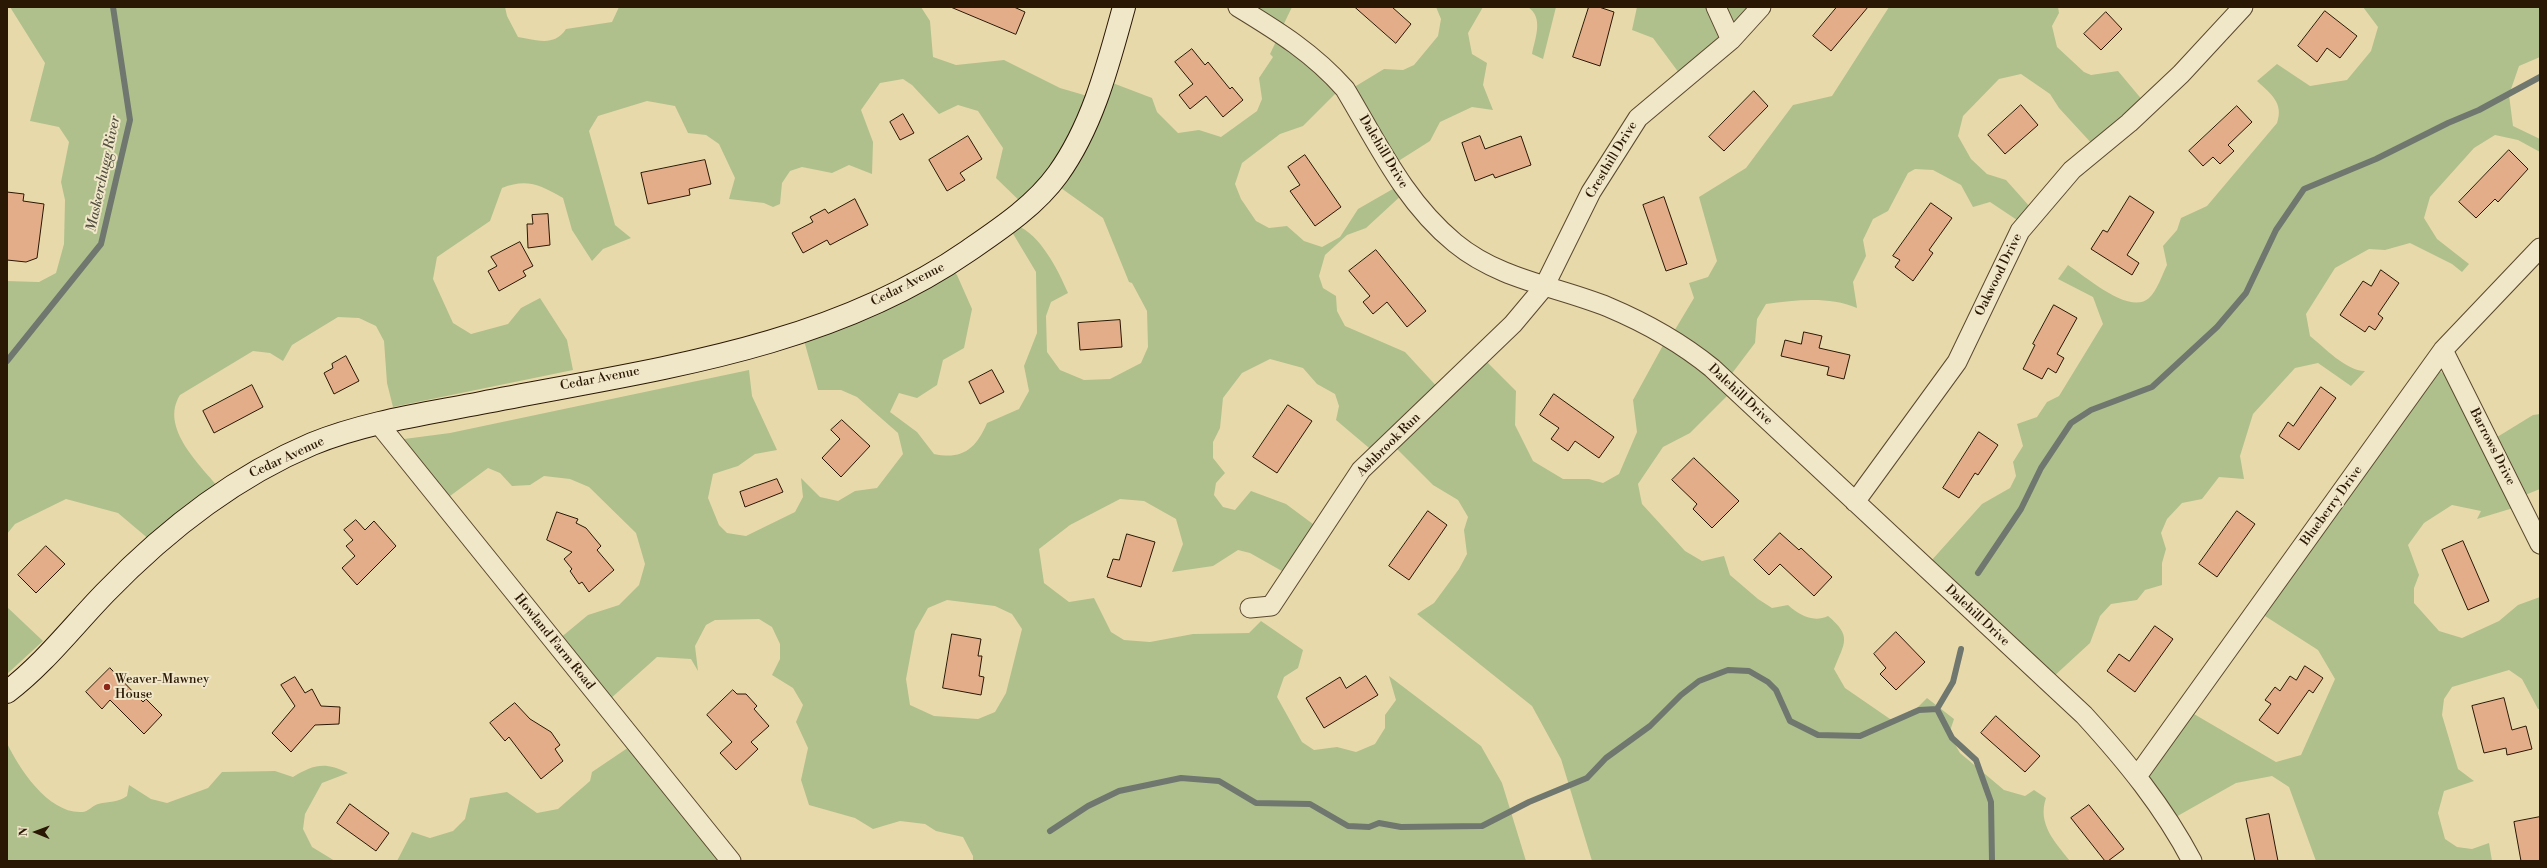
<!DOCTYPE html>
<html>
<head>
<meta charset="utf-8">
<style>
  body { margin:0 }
  #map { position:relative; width:2547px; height:868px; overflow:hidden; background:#e8d9aa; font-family:"Libre Bodoni",serif }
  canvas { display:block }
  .frame { position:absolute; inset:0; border:8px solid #2a1704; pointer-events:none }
  .north { position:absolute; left:16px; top:812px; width:40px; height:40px; -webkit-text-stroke:3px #f0e6c8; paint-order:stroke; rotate:271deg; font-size:11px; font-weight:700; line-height:16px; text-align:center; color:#2a1704 }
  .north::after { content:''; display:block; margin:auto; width:14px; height:18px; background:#2a1704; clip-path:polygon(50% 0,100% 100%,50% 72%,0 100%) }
</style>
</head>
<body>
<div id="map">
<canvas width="2547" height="868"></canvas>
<div class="frame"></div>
<div class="north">N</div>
</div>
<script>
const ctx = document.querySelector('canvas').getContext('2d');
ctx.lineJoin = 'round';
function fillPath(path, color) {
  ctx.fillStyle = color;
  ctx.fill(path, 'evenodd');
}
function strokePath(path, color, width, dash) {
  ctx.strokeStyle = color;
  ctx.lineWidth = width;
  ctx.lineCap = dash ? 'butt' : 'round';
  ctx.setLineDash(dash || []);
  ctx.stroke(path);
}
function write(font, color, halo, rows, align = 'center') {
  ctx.font = font + ' "Libre Bodoni",serif';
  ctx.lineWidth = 4;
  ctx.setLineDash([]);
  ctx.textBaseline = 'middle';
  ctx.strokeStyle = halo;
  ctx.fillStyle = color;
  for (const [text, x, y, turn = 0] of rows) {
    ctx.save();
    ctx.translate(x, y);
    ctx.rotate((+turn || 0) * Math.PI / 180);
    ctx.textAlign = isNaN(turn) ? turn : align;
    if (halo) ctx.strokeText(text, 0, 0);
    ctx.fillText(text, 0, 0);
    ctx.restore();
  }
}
const green = new Path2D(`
  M10,7H505L507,16L518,37C537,40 554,47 566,29L612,22L619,7H921L930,21L933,57L956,65L1004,60L1060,88L1101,100L1110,82L1152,98L1157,112L1178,133L1199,130L1221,137L1257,111L1262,99L1259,78L1273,57L1270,54L1279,35L1237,7H1292L1279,34L1340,89L1303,126L1280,134L1242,163L1235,184L1241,199L1256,221L1269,228L1287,226L1304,241L1322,247L1340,237L1358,209L1398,186L1404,193L1366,228L1347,235L1325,255L1319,276L1323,288L1336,296L1337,311L1345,326L1405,352L1441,391L1484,359L1516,391L1515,425L1533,461L1563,479H1589L1603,483L1619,474L1637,432L1633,400L1667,338L1673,333L1694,298L1689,283L1708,277L1717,261L1699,197L1746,168L1793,105L1832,96L1889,7H2058L2059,13L2052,26L2057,47L2084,72L2091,75L2118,71L2149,108L2094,146L2059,108L2050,94L2021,74L1999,79L1963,116L1958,136L1971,159L1987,174L2006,180L2039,217L2029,228L1990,202L1973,207L1961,185L1933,170L1915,169L1908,173L1888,211L1873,219L1863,240L1866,256L1853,282L1857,308C1829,296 1796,300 1766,304L1757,319L1755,343L1727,380L1733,390L1690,433L1663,447L1638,484L1642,504L1685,551L1702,561L1724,556L1730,575L1758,599L1772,608L1788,605C1799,615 1813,623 1828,616C1852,636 1845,642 1834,669L1845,688L1890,719L1908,717L1927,698L1954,719L1949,734L1960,753L2004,790L2025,796L2034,790L2046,798C2037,824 2055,842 2070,861H1592L1561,759L1532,706L1417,614L1434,603L1459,569L1467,554L1464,530L1468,517L1458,500L1433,485L1391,443L1375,453L1336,420L1339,406L1335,394L1317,384L1303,368L1270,359L1242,373L1223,398L1220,428L1213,442V458L1225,473L1216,483L1214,495L1223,507L1235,510L1251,491L1286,504L1317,527L1289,575L1250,553L1238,550L1213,566L1172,572L1183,544L1176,519L1144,501L1120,499L1070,525L1039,549L1044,583L1069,602L1094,598L1111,632L1124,640L1150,642L1193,634L1249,633L1261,621L1303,650L1298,668L1284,677L1277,697L1302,742L1314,750L1337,747L1356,752L1375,744L1385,728V715L1396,700L1389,676L1481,746L1502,783L1526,861H973V856L963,837L936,831L925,824L900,821L873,829L855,818L809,805L801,780L808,748L796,722L803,705L793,688L772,675L780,659V644L772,627L759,619L715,620L706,625L695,646L698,671L691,659L657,657L609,700L559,639L588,615L619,605L639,585L645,564L636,533L589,487L570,479L544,476L530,485L512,486L500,473L488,468L450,496H445L404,439L450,433L749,370L752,396L777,450L755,454L738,466L713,474L708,498L719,525L727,533L746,536L795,512L803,497L801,478L820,497L838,501L855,491L877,488L903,454L898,433L857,397L841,390H818L803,337L952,270L957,275L972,309L964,348L943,360L937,385L917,398L899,393L890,412L917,432L934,454C962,460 976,449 987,423L1019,409L1029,391L1024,366L1037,333L1036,272L1012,232L1016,225C1041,235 1058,270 1068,293L1051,302L1046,316L1047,352L1060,370L1084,380L1110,379L1141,363L1148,347L1147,311L1132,283L1129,282L1103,218L1061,188L1031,212L996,178L1003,148L978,111L958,105L939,114L912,85L903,79L880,83L861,110L873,142L872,174L849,165L832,173L802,167L790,171L782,183L780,204L773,207L764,203L729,199L735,178L719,144L706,135L688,133L675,106L647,101L598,116L589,131L615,225L631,238L603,249L592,261L572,230L563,198C540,185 527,178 502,188L490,221L437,257L433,279L453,323L471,334L508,324L521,308L540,298L567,340L573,370L393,407L387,383L384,341L376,326L359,318L338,317L292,345L283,361L270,353L253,351L180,395C159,428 201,466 221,490L157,546L118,513L66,499L15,524L7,534V281L39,282L56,273L64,244L65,200L61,182L69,142L59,127L30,121L45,63ZM947,600L995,606L1012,614L1022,629L1006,693L995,712L978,719L934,716L910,705L906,679L915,631L928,608Z
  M1436,7H1483L1468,33L1472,54L1487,63L1483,85L1493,110L1472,107L1440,122L1430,141L1389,167L1351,89L1384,69L1403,70L1414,65L1438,36L1441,19Z
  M1528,7H1556L1543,59L1532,54C1535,38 1544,18 1528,7Z
  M1637,7H1759L1682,77L1653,38L1632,30Z
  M2363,7H2540V57L2519,66L2509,95L2513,126L2540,139V152L2518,140L2495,135L2474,148L2430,197L2424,218L2437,239L2469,264L2462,272L2452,264L2410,243L2385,250L2369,249L2335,268L2306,314L2310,336C2324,347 2346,371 2365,371L2351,386L2318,363L2295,368L2253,414L2240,456L2244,479L2219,477L2202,499L2182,503L2167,519L2161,533L2166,549L2162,563V585L2145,590L2137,600L2111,604L2100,616L2090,643L2052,678L1931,561L1982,504L2010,488L2016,476L2013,462L2023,446L2017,424L2037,417L2047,402L2059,396L2103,324L2093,297L2058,279L2068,265C2085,276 2130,316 2149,298C2157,291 2162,275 2167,265L2163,246L2177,230L2181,218L2207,206L2277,123C2284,103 2271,94 2257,81L2277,64L2310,86L2347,80L2371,51L2378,27Z
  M2440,371L2454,382L2494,439L2533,415L2540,414V489L2525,495L2523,505L2477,519L2481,511L2452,505L2424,523L2408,545L2419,575L2414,588V603L2439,631L2462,638L2499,621L2518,605L2540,597V709H2538L2522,679L2509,670L2452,687L2444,699L2442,715L2458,769L2474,781L2444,791L2438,813L2445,839L2457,847L2472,849L2489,843L2492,861H2316L2289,787L2272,776L2236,783L2174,818L2146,780L2194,714L2276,762L2301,755L2335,679L2318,650L2265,616L2432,373Z
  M7,607L43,641L7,674Z
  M7,743C19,769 49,814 82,812C88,812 93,805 98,804C110,801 117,803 127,796L129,785L151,799L167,803L208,788L222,772L275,771L293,777C315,764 325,762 348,773L322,783L305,814L303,829L312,847L335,861H7Z
  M635,743L729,861H397L412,832L430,838L453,831L465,819L470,798L507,792L537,813L558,809L590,781L592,772Z`);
const stream = new Path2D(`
  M7,361L101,244L130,120L113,7
  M1978,573L2021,509L2041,468L2071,423L2091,410L2152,387L2217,327L2246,293L2276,230L2304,189L2376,159L2448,123L2479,110L2540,77
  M1961,649L1953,682L1937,709L1952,738L1976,760L1991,802L1992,861
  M1050,831L1088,806L1119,791L1181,778L1219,781L1256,803L1310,804L1348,826L1369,827L1379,823L1401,827L1482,826L1529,802L1587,778L1606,758L1650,726L1681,695L1699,681L1728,670L1749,671L1768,682L1776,690L1790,721L1818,735L1860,736L1919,710L1937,709`);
const building = new Path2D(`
  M951,7H1014L1025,12L1016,34Z
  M1355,7H1392L1411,24L1396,43Z
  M1589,7H1599L1614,12L1600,66L1573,57Z
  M1837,7H1868L1831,51L1813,36Z
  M2325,11L2357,36L2340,58L2327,48L2317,62L2298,46Z
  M2106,12L2122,29L2101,50L2084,34Z
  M1192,49L1205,65L1208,62L1230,89L1232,87L1243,100L1223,117L1206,96L1190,109L1179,95L1193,84L1175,62Z
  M1754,91L1768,106L1724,151L1709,137Z
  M2021,105L2038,125L2005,154L1988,135Z
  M2237,106L2252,122L2228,145L2234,151L2220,164L2213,157L2203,166L2189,151Z
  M903,114L914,133L900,140L890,122Z
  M968,136L982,159L960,173L965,180L947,191L929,160Z
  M1480,136L1485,149L1521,136L1531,165L1495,178L1493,174L1475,181L1462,143Z
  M2509,150L2528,169L2498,202L2495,199L2476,218L2459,202Z
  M1305,155L1341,207L1315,226L1290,191L1300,185L1288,167Z
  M705,160L711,184L689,189L690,195L648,204L641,173Z
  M7,192L24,194L23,201L44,204L37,258L26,262L7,260Z
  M2130,196L2154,212L2127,255L2139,263L2132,275L2091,249L2103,230L2107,232Z
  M1664,197L1687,264L1666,271L1643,205Z
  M855,199L868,225L830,245L827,240L803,253L792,233L813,222L810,217L825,209L828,213Z
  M1931,203L1952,218L1929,250L1933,253L1913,281L1895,267L1900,260L1893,256Z
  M548,214L550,245L528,248L527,224H533L532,215Z
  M520,242L533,266L523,271L526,276L499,291L488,271L497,266L491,257Z
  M1376,250L1426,311L1407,327L1387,302L1373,314L1363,302L1370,296L1349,271Z
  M2381,270L2399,283L2378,314L2383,318L2375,330L2369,326L2365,332L2340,315L2363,281L2371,286Z
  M2054,305L2077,318L2057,354L2064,358L2056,373L2048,368L2042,379L2023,369L2035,345L2033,344Z
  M1120,320L1122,347L1080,350L1078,323Z
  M1804,332L1822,336L1819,348L1850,355L1844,379L1827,375L1829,367L1781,356L1785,340L1801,344Z
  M346,356L359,381L334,394L324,373L333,368L332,364Z
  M992,370L1004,392L980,404L969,382Z
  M252,385L263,407L214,433L203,411Z
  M2321,387L2336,398L2299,450L2279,436L2288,422L2293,426Z
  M1554,394L1614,437L1599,458L1575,441L1568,451L1551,439L1559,428L1540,415Z
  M1288,405L1312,421L1277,473L1253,457Z
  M842,420L870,446L841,477L822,458L840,439L831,430Z
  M1979,432L1998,445L1978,475L1975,473L1959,498L1943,488Z
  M1694,458L1739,501L1712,528L1693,509L1697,504L1672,480Z
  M777,479L783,492L745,507L740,492Z
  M1428,511L1447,525L1409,580L1389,566Z
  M2237,511L2255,524L2217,577L2199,564Z
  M557,512L578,519L576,523L586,528L601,546L597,550L614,570L589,592L582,582L579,584L570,571L572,569L564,559L572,552L547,540Z
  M356,520L365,530L374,521L396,546L357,585L342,568L355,556L346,546L353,540L344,530Z
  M1780,533L1799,550L1801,548L1832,577L1814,596L1780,564L1769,575L1754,560Z
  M1127,534L1155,542L1141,587L1107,577L1113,559L1119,560Z
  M2463,541L2489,601L2468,610L2442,550Z
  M46,546L65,564L36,593L18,575Z
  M2155,626L2173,639L2135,692L2107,671L2119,654L2129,661Z
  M1896,632L1925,662L1896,690L1880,674L1886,668L1874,654Z
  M952,634L981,639L978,656H982L979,676L984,677L981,695L943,688Z
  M2305,666L2323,678L2313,693L2309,690L2278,734L2259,720L2271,704L2265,700L2275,687L2280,691L2290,676L2296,680Z
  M110,668L143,702L146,699L162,715L144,734L110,700L102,709L86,692Z
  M1366,676L1378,695L1324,728L1306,698L1340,677L1346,688Z
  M295,677L305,693L312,689L321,706L340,707L339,724L315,725L291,752L272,733L295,706L281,685Z
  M733,690L737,694H746L757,706L754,709L769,726L751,742L758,749L736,770L720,753L732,742L707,715Z
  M2504,698L2512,730L2526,726L2532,749L2507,755L2506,748L2484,753L2472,706Z
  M515,703L530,719L551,732L560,745L555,749L563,761L541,779L509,737L505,741L490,723Z
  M1996,716L2040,756L2025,772L1981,733Z
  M350,804L389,833L376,851L337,823Z
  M2089,805L2124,849L2108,861H2105L2071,818Z
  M2269,814L2278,861H2255L2246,819Z
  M2540,817V861H2521L2514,822Z`);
const street = new Path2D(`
  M1238,7C1279,32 1313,53 1345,89C1378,144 1404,201 1455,243C1500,280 1556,286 1608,307C1646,323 1680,342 1712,368L2084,715C2126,761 2163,806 2192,861
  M1716,7L1731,40
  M2443,350L2540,544
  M378,423L731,861
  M1855,502L1957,362L2020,231L2072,170L2129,123L2181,74L2243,7
  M1250,608L1271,606L1361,470L1513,324L1544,287L1591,192L1638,118L1731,40L1761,7
  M2138,775L2443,350L2540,248`);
const secondary = new Path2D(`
  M7,692C44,664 73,626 105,593C164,532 234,477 312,444C366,422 425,414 481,403C648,370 825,350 968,251C1000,229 1035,206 1058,174C1093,125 1108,65 1124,7`);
const markers = [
  [107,687,4,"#8f2418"]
];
const streetNames = [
  ["Dalehill Drive",1383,152,59],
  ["Cresthill Drive",1612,160,-59],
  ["Oakwood Drive",1999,275,-64],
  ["Cedar Avenue",908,285,-27],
  ["Cedar Avenue",600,379,-11],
  ["Dalehill Drive",1740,395,43],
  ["Ashbrook Run",1389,445,-45],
  ["Barrows Drive",2492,447,63],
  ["Cedar Avenue",287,458,-25],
  ["Blueberry Drive",2332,506,-54],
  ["Dalehill Drive",1977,616,43],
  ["Howland Farm Road",554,642,51]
];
const poiNames = [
  ["Weaver-Mawney",115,680],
  ["House",115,695]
];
const waterNames = [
  ["Maskerchugg River",104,174,-78]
];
fillPath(green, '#afc08d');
strokePath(stream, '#70776e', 6);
fillPath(building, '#e3ad8a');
strokePath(building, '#2a1704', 1);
strokePath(street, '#5a482e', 21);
strokePath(secondary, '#2a1704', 24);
strokePath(street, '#f0e6c8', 19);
strokePath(secondary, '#f0e6c8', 22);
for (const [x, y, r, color] of markers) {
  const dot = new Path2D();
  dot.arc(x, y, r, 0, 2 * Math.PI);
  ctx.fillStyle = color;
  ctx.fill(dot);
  strokePath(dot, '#f0e6c8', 1.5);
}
write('13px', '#2a1704', '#f0e6c8', streetNames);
write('13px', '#2a1704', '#f0e6c8', poiNames, 'left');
write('italic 14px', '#534f42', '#f0e6c8', waterNames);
</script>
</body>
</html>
